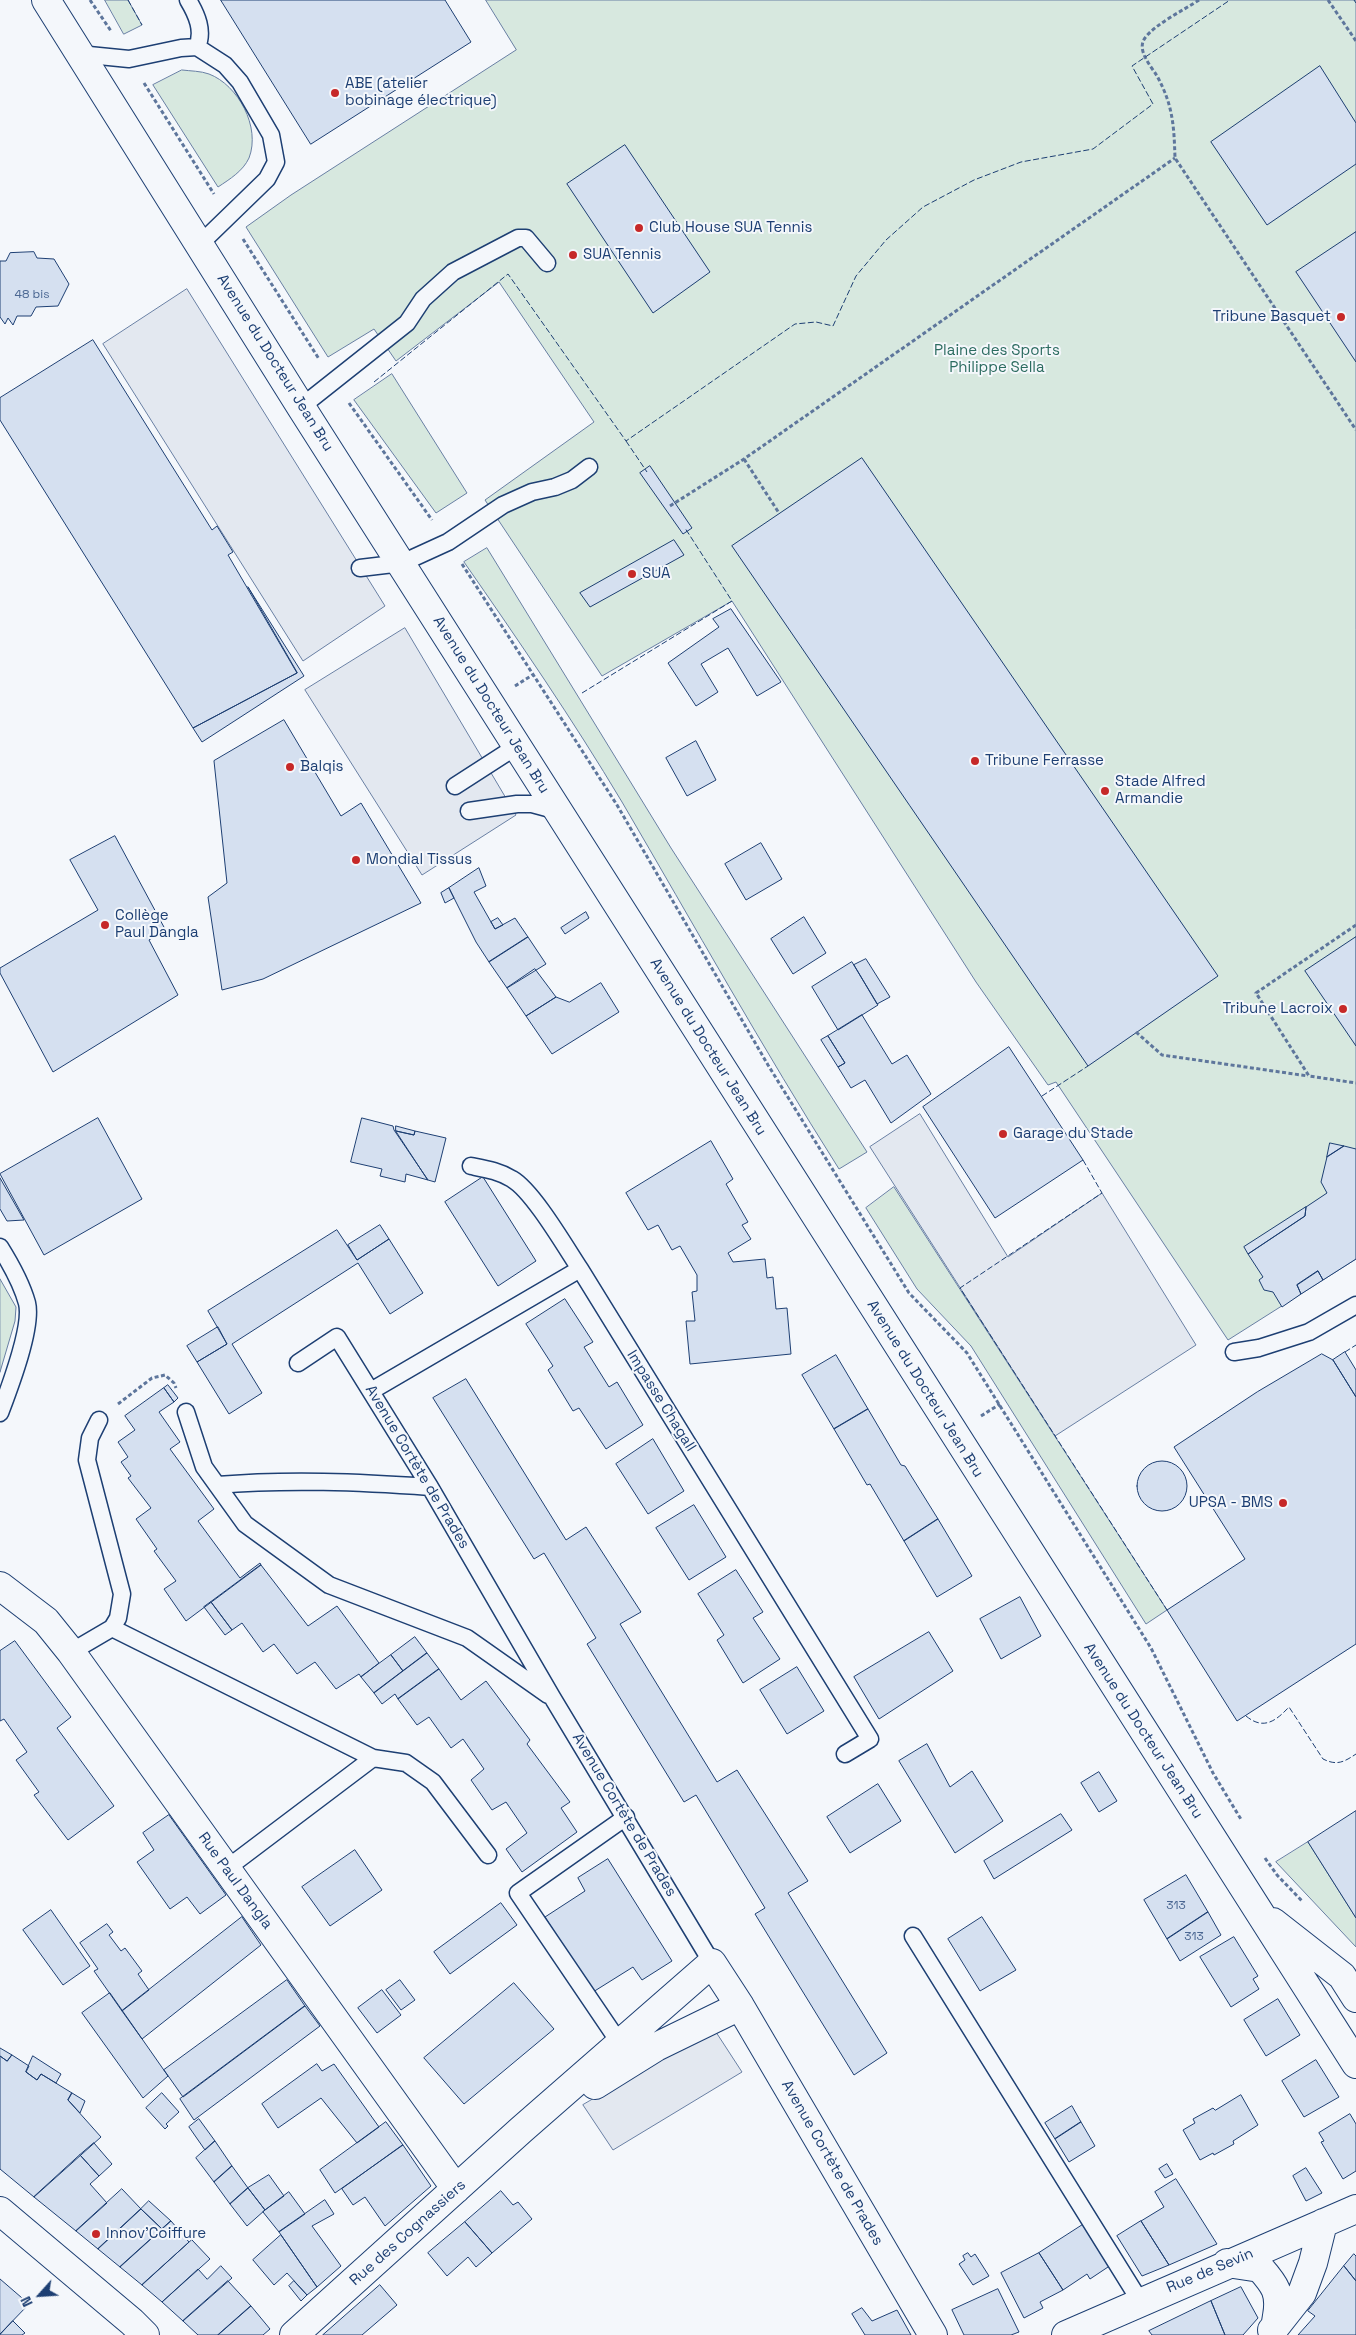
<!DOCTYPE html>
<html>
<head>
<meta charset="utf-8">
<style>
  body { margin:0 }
  #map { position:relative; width:1356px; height:2335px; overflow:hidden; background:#f4f7fb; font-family:"Space Grotesk",sans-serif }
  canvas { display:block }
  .north { position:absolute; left:15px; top:2270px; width:50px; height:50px; -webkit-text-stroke:4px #f4f7fb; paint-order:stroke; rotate:244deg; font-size:14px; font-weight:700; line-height:20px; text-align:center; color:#1d3f73 }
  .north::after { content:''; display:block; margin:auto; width:18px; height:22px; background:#1d3f73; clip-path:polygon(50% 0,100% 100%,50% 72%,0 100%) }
</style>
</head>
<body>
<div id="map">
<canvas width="1356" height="2335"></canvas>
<div class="north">N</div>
</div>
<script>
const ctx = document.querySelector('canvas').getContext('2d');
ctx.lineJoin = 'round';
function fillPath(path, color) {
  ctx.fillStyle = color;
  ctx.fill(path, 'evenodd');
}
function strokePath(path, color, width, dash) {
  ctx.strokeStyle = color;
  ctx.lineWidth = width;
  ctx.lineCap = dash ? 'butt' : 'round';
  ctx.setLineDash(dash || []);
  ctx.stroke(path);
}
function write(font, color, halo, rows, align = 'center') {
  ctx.font = font + ' "Space Grotesk",sans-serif';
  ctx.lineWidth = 4;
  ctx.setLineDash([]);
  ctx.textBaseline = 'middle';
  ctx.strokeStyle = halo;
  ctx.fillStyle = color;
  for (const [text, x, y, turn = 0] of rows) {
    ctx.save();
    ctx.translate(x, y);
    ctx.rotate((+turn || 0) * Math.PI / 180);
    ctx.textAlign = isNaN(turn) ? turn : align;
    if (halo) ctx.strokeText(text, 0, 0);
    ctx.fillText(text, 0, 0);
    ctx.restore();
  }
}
const green = new Path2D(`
  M105,0H128L142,25L124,34Z
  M486,0H1356V1259L1228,1340L1056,1082L1048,1085L976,982L732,601L602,676L485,500L594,422L499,282L396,361L374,329L328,357L246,227L291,195L516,50Z
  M182,70C190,71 201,71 209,74C238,85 261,127 249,158C243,171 230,179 218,187L153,85Z
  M392,374L467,493L436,513L354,400Z
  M487,548L671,848L867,1152L839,1169C763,1049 694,925 622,802C573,720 519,641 464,562Z
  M894,1187L1167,1610L1146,1624L971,1346L917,1289L866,1208Z
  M0,1279L16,1307L15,1321L0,1372Z
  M1308,1842L1356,1918V1947L1276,1862Z`);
const parking = new Path2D(`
  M187,289L385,606L303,661L103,344Z
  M405,628L516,815L422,875L305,690Z
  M920,1114L1008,1257L1102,1193L1196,1345L1055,1436L870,1147Z
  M714,2029L742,2072L613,2150L583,2105Z`);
const building = new Path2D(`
  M221,0H445L471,42L311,144Z
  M1320,66L1356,123V164L1267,225L1211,142Z
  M625,145L710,272L653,313L567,184Z
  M1356,232V362L1296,272Z
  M34,252L37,258L54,259L69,284L58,306L36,307L31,316H17L13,325L8,318L5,324L0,317V261H6L10,253Z
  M93,340L212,530L217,526L233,552L228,555L297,673L193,728L0,420V398Z
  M862,458L1218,976L1088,1066L732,546Z
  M650,466L692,528L683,534L640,473Z
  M674,540L684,555L590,607L580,593Z
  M248,587L304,676L202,742L193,728L297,673Z
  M731,609L781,682L757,696L728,648L701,664L718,692L696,706L668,663L719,627L713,619Z
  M284,720L341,816L361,803L421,903L263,979L222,990L208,897L227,883L214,761Z
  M696,741L716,780L687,796L666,758Z
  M115,836L165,929L149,940L178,995L53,1072L0,973V968L98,910L70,860Z
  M761,843L782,879L746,900L725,864Z
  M479,868L486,886L474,892L495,929L515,918L528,937L489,962L476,942L449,888Z
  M449,888L454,898L445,903L441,893Z
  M586,912L589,918L565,934L561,928Z
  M804,917L826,953L793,974L771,939Z
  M498,918L503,925L495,929L491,922Z
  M528,937L546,964L507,988L489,962Z
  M1356,937V1046L1305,971Z
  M866,959L890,997L877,1004L854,965Z
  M852,962L878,1005L838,1030L812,987Z
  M535,969L556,997L526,1016L507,988Z
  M601,983L619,1012L552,1054L526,1016L556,997L569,1002Z
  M862,1015L892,1064L907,1055L931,1094L891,1123L865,1080L851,1088L838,1067L845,1063L828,1036Z
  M828,1036L845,1063L838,1067L821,1040Z
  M1009,1047L1083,1160L995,1218L923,1107Z
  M98,1118L142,1199L44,1255L0,1174Z
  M362,1118L393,1126L394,1130L428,1180L406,1174L405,1182L380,1176L382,1169L351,1162Z
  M396,1126L415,1131L414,1135L396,1131Z
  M396,1131L414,1135L415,1131L446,1138L435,1182L428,1180Z
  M711,1141L733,1179L726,1184L748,1222L742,1225L751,1239L728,1253L733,1262L765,1259L767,1278L773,1277L776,1309L787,1308L791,1354L690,1364L686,1321H695L692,1292L697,1291V1275L680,1246L672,1250L658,1225L648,1230L626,1193Z
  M1330,1143L1344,1146L1327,1157Z
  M1344,1146L1356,1149V1259L1323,1280L1318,1271L1297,1285L1301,1294L1282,1307L1273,1292L1264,1290L1259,1280L1263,1277L1248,1254L1305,1216L1306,1207L1327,1193L1321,1182L1327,1157Z
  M483,1177L536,1261L498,1286L445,1202Z
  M0,1178L24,1220L7,1221L0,1209Z
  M1306,1207L1305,1216L1248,1254L1244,1247Z
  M380,1225L389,1239L357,1260L348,1245Z
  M337,1230L357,1260L389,1239L423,1293L390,1314L358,1263L232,1344L262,1393L229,1414L197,1362L227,1344L208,1311Z
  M1318,1271L1323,1280L1301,1294L1297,1285Z
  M565,1299L593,1342L584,1347L609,1387L617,1382L643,1425L606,1449L579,1408L573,1411L548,1370L553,1366L526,1324Z
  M218,1327L227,1344L197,1362L187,1346Z
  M1345,1352L1356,1370V1397L1333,1360Z
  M1322,1354L1333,1360L1356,1397V1644L1237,1721L1167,1610L1245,1559L1174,1447L1257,1392Z
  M836,1355L868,1409L834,1429L802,1375Z
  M466,1379L566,1540L586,1527L641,1612L620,1624L717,1782L737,1770L808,1881L788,1893L887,2053L854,2075L755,1914L765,1908L696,1795L684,1802L587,1644L596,1638L544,1553L534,1559L433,1398Z
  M168,1385L178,1398L174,1402L164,1388Z
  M164,1388L174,1402L159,1412L180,1442L170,1449L214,1509L198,1521L240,1578L260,1563L261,1565L186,1621L164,1589L176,1581L154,1551L157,1549L136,1519L151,1508L128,1478L131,1476L121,1462L128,1457L118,1442L135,1430L125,1416Z
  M868,1409L901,1465L905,1466L938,1519L904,1541L870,1484L867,1485L834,1429Z
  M653,1439L684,1491L648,1514L616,1464Z
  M1137 1486a25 25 0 1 1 50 0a25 25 0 1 1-50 0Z
  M694,1505L726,1557L689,1580L656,1528Z
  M938,1519L972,1576L937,1597L904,1541Z
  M261,1565L308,1626L337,1606L379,1663L361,1677L359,1674L336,1689L315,1662L297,1674L274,1644L263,1652L242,1623L232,1630L211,1602Z
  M736,1570L763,1612L753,1618L780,1659L743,1683L717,1640L724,1635L698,1594Z
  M1020,1597L1041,1636L1001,1659L980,1619Z
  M211,1602L232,1630L225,1635L204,1607Z
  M929,1632L953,1671L879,1719L854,1677Z
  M415,1637L427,1653L403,1671L391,1655Z
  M15,1641L71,1717L57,1728L114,1806L68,1840L34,1795L39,1792L16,1760L27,1752L4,1719L0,1721V1651Z
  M427,1653L439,1669L398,1699L395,1694L382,1704L374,1693Z
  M391,1655L403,1671L374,1693L361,1677Z
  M797,1667L824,1711L787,1734L760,1690Z
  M439,1669L461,1700L486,1681L530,1740L527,1744L570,1802L561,1808L577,1832L522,1872L506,1849L527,1833L506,1802L492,1810L471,1780L484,1769L463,1739L451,1748L429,1717L417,1725L398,1699Z
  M927,1744L950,1787L972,1771L1003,1821L955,1853L899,1761Z
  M1099,1772L1117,1801L1099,1812L1081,1783Z
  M878,1784L901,1821L850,1853L827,1817Z
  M1356,1811V1918L1308,1842Z
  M1061,1814L1072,1830L994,1879L984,1861Z
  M169,1815L226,1895L200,1914L187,1897L170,1909L137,1862L154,1850L143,1833Z
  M355,1850L382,1890L330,1926L302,1887Z
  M608,1859L672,1961L642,1980L633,1967L593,1992L545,1917L585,1891L578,1878Z
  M1186,1875L1208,1912L1167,1939L1144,1900Z
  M501,1903L517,1925L450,1974L434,1952Z
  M51,1910L90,1966L63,1985L23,1930Z
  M1208,1912L1221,1935L1180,1961L1167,1939Z
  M242,1917L261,1945L142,2039L122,2011Z
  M982,1917L1016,1970L980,1991L948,1939Z
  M107,1924L113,1932L109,1935L121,1951L125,1948L142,1971L138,1974L149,1990L122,2011L94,1971L98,1969L80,1943Z
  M1234,1937L1258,1976L1253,1979L1259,1989L1231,2007L1200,1957Z
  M287,1980L305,2006L183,2097L164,2070Z
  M400,1980L415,2000L401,2010L386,1990Z
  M514,1983L554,2029L464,2104L424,2058Z
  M382,1990L401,2015L377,2033L358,2008Z
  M110,1993L168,2076L143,2098L82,2013Z
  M1278,1999L1300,2035L1266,2056L1244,2020Z
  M305,2006L320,2026L194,2120L180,2099Z
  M0,2048L12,2055L7,2061L0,2056Z
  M12,2055L29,2066L26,2072L37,2080L41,2074L72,2093L68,2100L101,2137L34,2197L0,2169V2056L7,2061Z
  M33,2056L61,2074L56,2083L41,2074L37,2080L26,2072Z
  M1316,2060L1339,2097L1304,2117L1282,2081Z
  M317,2064L322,2071L334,2064L379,2127L357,2143L321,2098L278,2128L262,2104Z
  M72,2093L85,2101L80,2113L68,2100Z
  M162,2093L179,2112L166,2124L168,2126L165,2129L146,2108Z
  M1241,2095L1258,2125L1233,2141L1234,2144L1214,2155L1213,2153L1200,2160L1183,2130L1195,2123L1193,2119L1213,2108L1215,2110Z
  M1072,2106L1081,2122L1055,2139L1045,2123Z
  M1350,2114L1356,2124V2171L1343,2179L1321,2142L1324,2141L1319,2133Z
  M199,2119L215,2141L205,2150L189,2127Z
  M386,2122L403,2145L335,2193L320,2170Z
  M1081,2122L1095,2146L1069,2162L1055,2139Z
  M215,2141L232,2166L214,2182L196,2158Z
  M94,2143L112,2164L99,2176L80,2155Z
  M403,2145L431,2186L385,2226L365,2197L353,2205L342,2189Z
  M80,2155L99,2176L90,2184L107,2203L76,2231L34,2197Z
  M1167,2164L1173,2174L1165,2178L1159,2169Z
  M232,2166L248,2188L230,2204L214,2182Z
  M1306,2168L1322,2193L1306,2201L1293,2176Z
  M269,2175L284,2196L265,2210L248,2188Z
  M1176,2179L1217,2244L1169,2265L1141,2221L1164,2207L1155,2192Z
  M248,2188L265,2210L247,2226L230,2204Z
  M122,2189L141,2209L98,2249L76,2231Z
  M501,2191L513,2205L518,2202L532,2219L492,2253L465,2222Z
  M289,2192L305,2214L279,2232L263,2212Z
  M325,2200L334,2214L312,2226L341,2266L317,2287L279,2232Z
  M149,2201L171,2221L162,2229L141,2209Z
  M141,2209L162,2229L120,2267L98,2249Z
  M171,2221L189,2242L142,2285L120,2267Z
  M1141,2221L1169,2265L1142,2276L1117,2236Z
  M465,2222L492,2253L476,2267L468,2257L447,2276L428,2253Z
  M1084,2224L1111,2265L1090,2279L1087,2274L1063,2290L1039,2253Z
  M281,2235L317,2287L307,2295L287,2273L274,2285L253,2260Z
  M192,2240L210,2259L162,2302L142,2285Z
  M968,2253L971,2257L975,2254L989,2276L973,2285L959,2264L965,2260L963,2256Z
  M1039,2253L1063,2290L1040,2302L1043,2308L1024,2318L1001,2273Z
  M1354,2254L1356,2256V2281L1344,2266Z
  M221,2266L232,2278L183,2321L162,2302L198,2269L207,2279Z
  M1344,2266L1356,2281V2335H1298L1315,2316L1308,2311Z
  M0,2279L29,2304L0,2334Z
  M228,2281L251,2306L218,2335H198L183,2321Z
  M294,2281L307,2295L301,2301L289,2286Z
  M380,2285L397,2305L362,2335H323Z
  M1241,2287L1258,2318L1243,2335H1225L1211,2301Z
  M998,2289L1019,2332L1011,2335H964L952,2310Z
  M1211,2301L1225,2335H1152L1149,2331Z
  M251,2306L270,2329L263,2335H218Z
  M862,2308L872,2321L897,2310L911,2335H865L852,2314Z
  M13,2321L25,2333L22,2335H0Z`);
const path = new Path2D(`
  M90,0L111,31
  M1199,0C1184,10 1155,24 1145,38C1136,50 1151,66 1157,76C1173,105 1174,126 1175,158L1356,430
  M1328,0L1356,41
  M144,83L214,194
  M243,239L319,359
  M349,403L432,520
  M744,459L779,513
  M670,506L744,459L1175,158
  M462,564L617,805L768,1065L909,1293L967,1353L1151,1648L1213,1773L1242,1821
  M515,686L534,674
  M1356,925L1256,993L1309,1076L1356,1083
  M1136,1032L1162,1055L1308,1076
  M118,1404L152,1378L165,1375L174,1383L176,1388
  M981,1416L1000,1404
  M1265,1858L1277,1875L1303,1902`);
const lane = new Path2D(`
  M188,0C197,15 204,31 197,47
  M79,54L129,59L181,48L197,47L225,65L240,82L271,135L276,162L267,179L200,244
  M301,407L407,323L423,299L453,272L518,238H526L547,263
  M360,568L402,563L448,542L503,505L532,492L555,487L572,480L589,467
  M455,786L517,746
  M469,811L517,804H532L558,811
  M471,1166C486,1169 499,1171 512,1179C533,1191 566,1248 580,1269
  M0,1247C10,1263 22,1285 27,1303C33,1327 9,1389 0,1413
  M1234,1352L1259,1348L1309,1332L1356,1305
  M298,1363L337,1337L430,1487L552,1697L712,1963
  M371,1391L580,1269L870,1739L845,1754
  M186,1412L204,1467L245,1524L329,1585L467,1638L548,1695
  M99,1420L90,1438L87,1460L122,1594L118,1618L112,1628
  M217,1485C288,1479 359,1482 430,1487
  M71,1652L112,1628L373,1758L226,1869
  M373,1758L406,1763L433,1782L488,1855
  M913,1936L1140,2301
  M621,2045L518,1893L626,1817`);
const street = new Path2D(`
  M0,1586L46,1621L71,1652L456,2189
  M595,2085L656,2047L740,2006
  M1227,2263L1260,2268C1275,2285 1281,2293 1277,2316C1276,2322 1276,2326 1272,2330
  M1276,2326L1302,2293L1313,2263L1323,2223
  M294,2335L521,2130L712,1963L740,2006L933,2335
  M1066,2335L1356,2209`);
const primary = new Path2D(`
  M46,0L301,407L1356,2064
  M1273,1922L1342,1976L1356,1998
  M0,2211L132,2322L145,2335`);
const fence = new Path2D(`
  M128,0L142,25
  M1354,0L1356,3
  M374,382L508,274L626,441L795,324L816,322L833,326L856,276L886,240L923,207L974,180L1021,162L1093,149L1153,104L1132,66L1230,0
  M626,441L647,472
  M582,693L732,601L685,528
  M1042,1096L1088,1066
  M1083,1160L1102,1193L960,1288L1167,1610
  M1345,1352L1356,1345
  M1246,1716C1263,1730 1275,1722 1289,1707L1323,1759C1337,1766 1344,1762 1356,1754`);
const markers = [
  [335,93,5,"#c62828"],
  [639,228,5,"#c62828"],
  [573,255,5,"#c62828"],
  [1341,317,5,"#c62828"],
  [632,574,5,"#c62828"],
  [975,761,5,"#c62828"],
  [290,767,5,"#c62828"],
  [1105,791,5,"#c62828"],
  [356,860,5,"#c62828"],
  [105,925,5,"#c62828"],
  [1343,1009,5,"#c62828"],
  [1003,1134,5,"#c62828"],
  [1283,1503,5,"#c62828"],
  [96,2234,5,"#c62828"]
];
const numberNames = [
  ["48 bis",32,295],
  ["313",1176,1906],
  ["313",1194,1937]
];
const poiNames = [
  ["ABE (atelier",345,84],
  ["bobinage électrique)",345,101],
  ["Club House SUA Tennis",649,228],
  ["SUA Tennis",583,255],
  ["Tribune Basquet",1331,317,"right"],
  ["SUA",642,574],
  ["Tribune Ferrasse",985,761],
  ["Balqis",300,767],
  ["Stade Alfred",1115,782],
  ["Armandie",1115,799],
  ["Mondial Tissus",366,860],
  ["Collège",115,916],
  ["Paul Dangla",115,933],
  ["Tribune Lacroix",1333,1009,"right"],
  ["Garage du Stade",1013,1134],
  ["UPSA - BMS",1273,1503,"right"],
  ["Innov'Coiffure",106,2234]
];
const parkNames = [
  ["Plaine des Sports",997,351],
  ["Philippe Sella",997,368]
];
const streetNames = [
  ["Avenue du Docteur Jean Bru",275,363,58],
  ["Avenue du Docteur Jean Bru",491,705,58],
  ["Avenue du Docteur Jean Bru",708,1047,58],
  ["Avenue du Docteur Jean Bru",925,1389,58],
  ["Impasse Chagall",661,1401,58],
  ["Avenue Cortète de Prades",417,1467,59],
  ["Avenue du Docteur Jean Bru",1143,1731,57],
  ["Avenue Cortète de Prades",624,1815,59],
  ["Rue Paul Dangla",235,1881,54],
  ["Avenue Cortète de Prades",832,2163,60],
  ["Rue des Cognassiers",408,2233,-42],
  ["Rue de Sevin",1210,2271,-23]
];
fillPath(green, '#d7e8df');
strokePath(green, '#687fa3', 1);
fillPath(parking, '#e3e8f0');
strokePath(parking, '#687fa3', 1);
fillPath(building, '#d5e0f0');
strokePath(building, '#1d3f73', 1);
strokePath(lane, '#1d3f73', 19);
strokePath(street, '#1d3f73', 30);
strokePath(primary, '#1d3f73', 30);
strokePath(path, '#5e769c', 3, [4, 2.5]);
strokePath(lane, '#f4f7fb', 16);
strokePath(street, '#f4f7fb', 28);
strokePath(primary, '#f4f7fb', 28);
strokePath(fence, '#1d3f73', 1, [6, 2.5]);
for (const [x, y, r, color] of markers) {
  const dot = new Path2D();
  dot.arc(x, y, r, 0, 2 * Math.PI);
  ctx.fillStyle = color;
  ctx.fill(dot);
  strokePath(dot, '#f4f7fb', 2);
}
write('12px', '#4b6792', null, numberNames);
write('15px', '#1d3f73', '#f4f7fb', poiNames, 'left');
write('15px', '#2c6c60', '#f4f7fb', parkNames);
write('15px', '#1d3f73', '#f4f7fb', streetNames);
</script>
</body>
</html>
